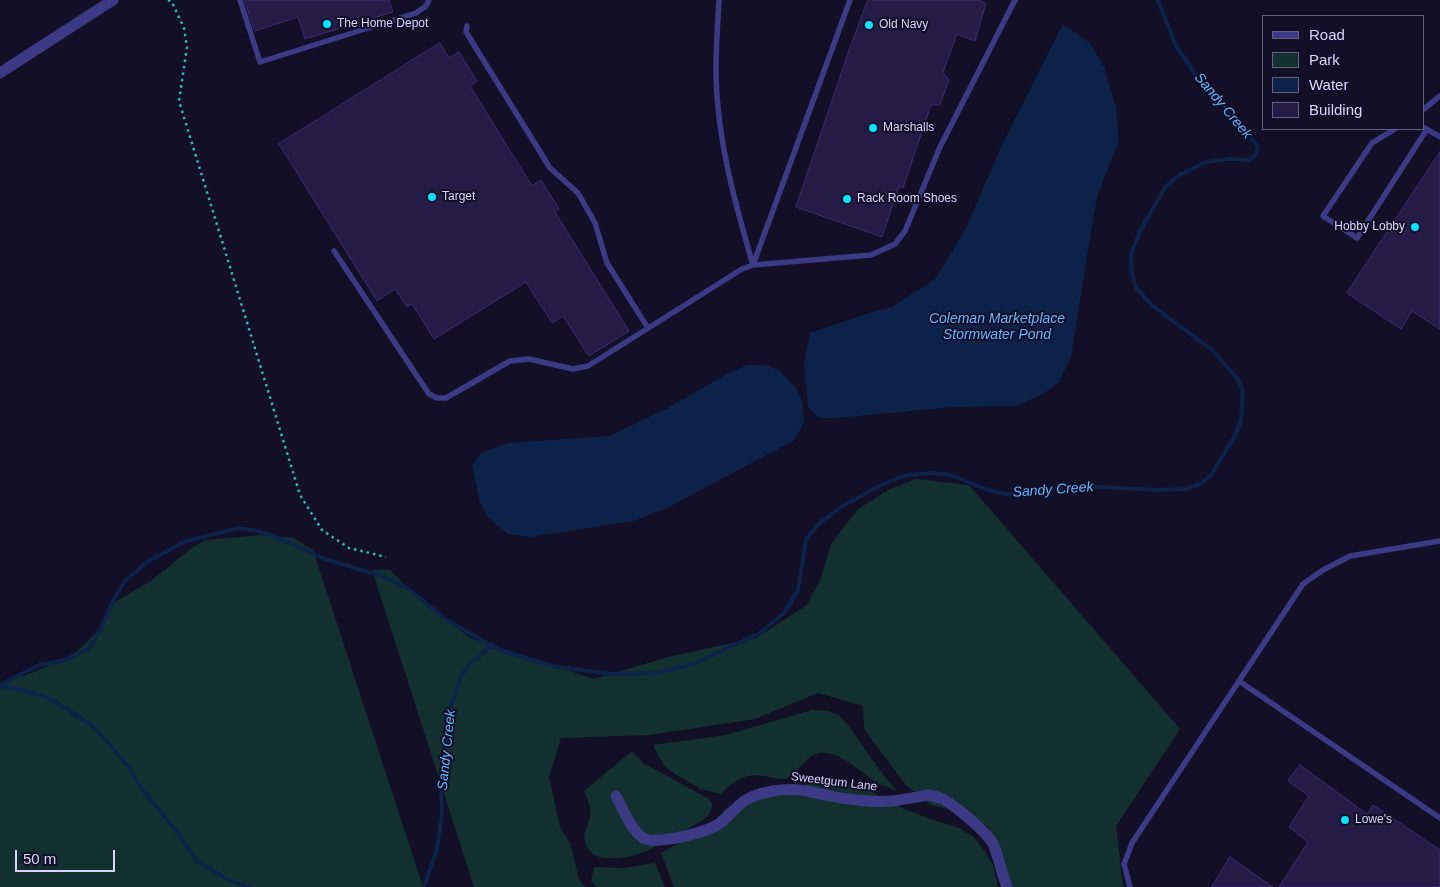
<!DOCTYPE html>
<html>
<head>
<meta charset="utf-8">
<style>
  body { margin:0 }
  #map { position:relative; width:1440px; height:887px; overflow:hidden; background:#130f26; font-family:Arial,sans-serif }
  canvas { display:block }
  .legend { position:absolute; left:1262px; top:15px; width:162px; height:115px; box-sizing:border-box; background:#130f26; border:1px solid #625e7d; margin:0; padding:6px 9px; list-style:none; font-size:15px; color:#d9d4ff }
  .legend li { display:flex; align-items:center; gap:10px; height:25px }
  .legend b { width:25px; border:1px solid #625e7d }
  .scale { position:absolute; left:15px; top:850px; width:100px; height:22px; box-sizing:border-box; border:2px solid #d9d4ff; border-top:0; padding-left:6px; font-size:15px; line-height:18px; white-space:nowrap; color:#d9d4ff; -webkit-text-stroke:4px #130f26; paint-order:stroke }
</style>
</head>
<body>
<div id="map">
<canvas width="1440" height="887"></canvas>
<ul class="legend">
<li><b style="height:6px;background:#3d3a85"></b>Road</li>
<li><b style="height:14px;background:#12302f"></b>Park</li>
<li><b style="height:14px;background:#0c2248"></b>Water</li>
<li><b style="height:14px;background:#241b47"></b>Building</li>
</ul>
<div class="scale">50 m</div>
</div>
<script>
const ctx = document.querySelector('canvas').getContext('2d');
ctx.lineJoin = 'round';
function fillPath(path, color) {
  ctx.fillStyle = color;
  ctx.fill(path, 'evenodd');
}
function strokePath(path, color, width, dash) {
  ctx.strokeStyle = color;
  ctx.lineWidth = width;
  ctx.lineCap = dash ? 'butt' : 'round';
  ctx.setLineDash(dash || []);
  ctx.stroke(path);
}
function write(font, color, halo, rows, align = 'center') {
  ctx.font = font + ' Arial,sans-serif';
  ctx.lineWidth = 4;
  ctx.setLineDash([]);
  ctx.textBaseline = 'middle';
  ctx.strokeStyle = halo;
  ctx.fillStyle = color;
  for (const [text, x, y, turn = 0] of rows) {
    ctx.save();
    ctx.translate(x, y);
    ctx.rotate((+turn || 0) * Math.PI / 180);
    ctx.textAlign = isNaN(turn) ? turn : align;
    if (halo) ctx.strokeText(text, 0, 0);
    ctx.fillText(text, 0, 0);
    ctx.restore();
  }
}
const green = new Path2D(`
  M915,479L969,485L1180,729L1116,826L1123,887H1011L989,828L969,813L931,805L905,784L864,729L863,706L818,693L755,719L649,735L561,738L549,777L560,827L570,843L579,879L585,887H474L372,570H390L415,595L470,638L594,679L668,657L756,638L807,605L821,578L831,544L858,509L888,490Z
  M261,535L294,538L313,550L423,887H0V684L34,672L75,653L94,635L115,602L151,581L193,547L206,540Z
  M812,710L828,711L839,715L848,725L884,776L897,791C891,788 883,786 876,782C860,772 837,747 816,754C802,759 796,777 784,779C777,779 771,777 765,776C745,773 734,780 721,794L701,789L675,774L664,766L653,745L726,735Z
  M632,751L643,763L709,799L712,804C712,805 711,810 711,811C706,821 692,826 683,831C660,845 637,860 609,858C602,858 596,857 591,852C576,836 592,826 590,809C590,803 586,797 584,791Z
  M838,780L863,787L902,808L930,819L959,828L974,837L985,852L993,865L998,887H674L661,853L711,825L725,809L741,801L777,793L813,782Z
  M655,863L665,887H597L591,881L594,867L625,868Z`);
const water = new Path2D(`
  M1063,24L1090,43L1104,67L1116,107L1119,140L1098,195L1093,219L1071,357L1059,382L1043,394L1017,406L953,407L837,418H819L808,407L804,364L810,333L873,312L892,307L935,279L965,230L1002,145Z
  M747,365H764L779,370L797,389L802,401L804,423L793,441L667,508L634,521L531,537L508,534L489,519L480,502L472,465L483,452L508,443L609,436L666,409L725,375Z`);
const stream = new Path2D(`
  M0,686L13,678L39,665L65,660L88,649L95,640L115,597L125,581L147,562L186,541L239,528L257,531L274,536L325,559L381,576L397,583L407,588L447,620L497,649L553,666L610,674L657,673L693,664L760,633L785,612L798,590L806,539L820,523L841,507L883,484L907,475L933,473L951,475L988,490L1006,494L1083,486L1157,490L1186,489L1200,484L1211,475L1236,434L1241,420L1243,391L1237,378L1212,350L1154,307L1136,288L1132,274L1131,255L1140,231L1166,186L1180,175L1206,162L1229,159L1249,160L1255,156L1258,148L1246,129L1198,78L1176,46L1158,0
  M0,687L17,689L44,696L67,709L94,727L128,766L141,788L176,831L197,861L225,878L248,887
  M423,887L425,884L436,852L442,816L441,772L448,715L461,676L469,665L493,645`);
const building = new Path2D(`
  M245,0H389L393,12L305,39L298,17L255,31Z
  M868,0H979L986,3L975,41L957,34L943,72L949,80L940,105H931L903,188L899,186L882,237L796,207L847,56Z
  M440,43L449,58L459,52L477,81L470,86L532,186L541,180L559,209L555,212L629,331L589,356L563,316L552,323L526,282L434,339L412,304L407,307L395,289L377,301L279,144Z
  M1440,152V329L1412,311L1401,329L1347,293Z
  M1300,765L1367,814L1373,805L1440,850V887H1279L1308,842L1289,827L1309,796L1288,781Z
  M1230,857L1273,887H1212Z`);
const path = new Path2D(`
  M168,0L172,2L184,28L187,47L179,101L300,495L322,530L349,548L386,557`);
const lane = new Path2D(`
  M240,0L260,62L416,13L426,6L429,0
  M850,0L753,265L871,255L895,244L905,231L940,147L1015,0
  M467,26L466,32L550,168L578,193L595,223L607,263L648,328
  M1424,109L1440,96
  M1425,128L1440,137
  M1395,129L1372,143L1323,216L1357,238L1427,129
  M334,251L429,394L437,398H446L510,361L529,359L573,369L588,366L742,269L753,265C738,213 723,161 718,107C714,72 717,36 719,0
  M1239,681L1440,818
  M1130,887L1124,864L1132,843L1303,584L1323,570L1350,556L1440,541`);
const street = new Path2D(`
  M0,73L113,0
  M616,796C623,808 634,839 649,840C665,842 705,833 719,824C728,817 735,808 744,801C753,795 763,793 773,791C784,789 796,789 807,791C813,792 819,794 826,795C839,798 854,800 867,801C888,803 907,799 928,795C933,796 938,797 943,799C956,807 988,832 994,846C999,859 1002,874 1007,887`);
const markers = [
  [327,24,5,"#00e5ff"],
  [869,25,5,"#00e5ff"],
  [873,128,5,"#00e5ff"],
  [432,197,5,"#00e5ff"],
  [847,199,5,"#00e5ff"],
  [1415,227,5,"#00e5ff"],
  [1345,820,5,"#00e5ff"]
];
const poiNames = [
  ["The Home Depot",337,24],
  ["Old Navy",879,25],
  ["Marshalls",883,128],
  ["Target",442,197],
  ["Rack Room Shoes",857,199],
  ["Hobby Lobby",1405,227,"right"],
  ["Lowe's",1355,820]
];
const streetNames = [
  ["Sweetgum Lane",834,782,7]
];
const waterNames = [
  ["Sandy Creek",1223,106,50],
  ["Coleman Marketplace",997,319],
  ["Stormwater Pond",997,335],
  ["Sandy Creek",1053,490,-4],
  ["Sandy Creek",447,750,-84]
];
fillPath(green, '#12302f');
fillPath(water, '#0c2248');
strokePath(stream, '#0c2248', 4);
fillPath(building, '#241b47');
strokePath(building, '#3b2d73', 1);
strokePath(path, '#2fb8b0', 2.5, [2.5, 4]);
strokePath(lane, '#3d3a85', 5.5);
strokePath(street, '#3d3a85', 11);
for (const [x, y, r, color] of markers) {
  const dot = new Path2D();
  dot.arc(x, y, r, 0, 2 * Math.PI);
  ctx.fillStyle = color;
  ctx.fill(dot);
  strokePath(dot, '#130f26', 2);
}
write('12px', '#d9d4ff', '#130f26', poiNames, 'left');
write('12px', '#d9d4ff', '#130f26', streetNames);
write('italic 14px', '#62b6ff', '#130f26', waterNames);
</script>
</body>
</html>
